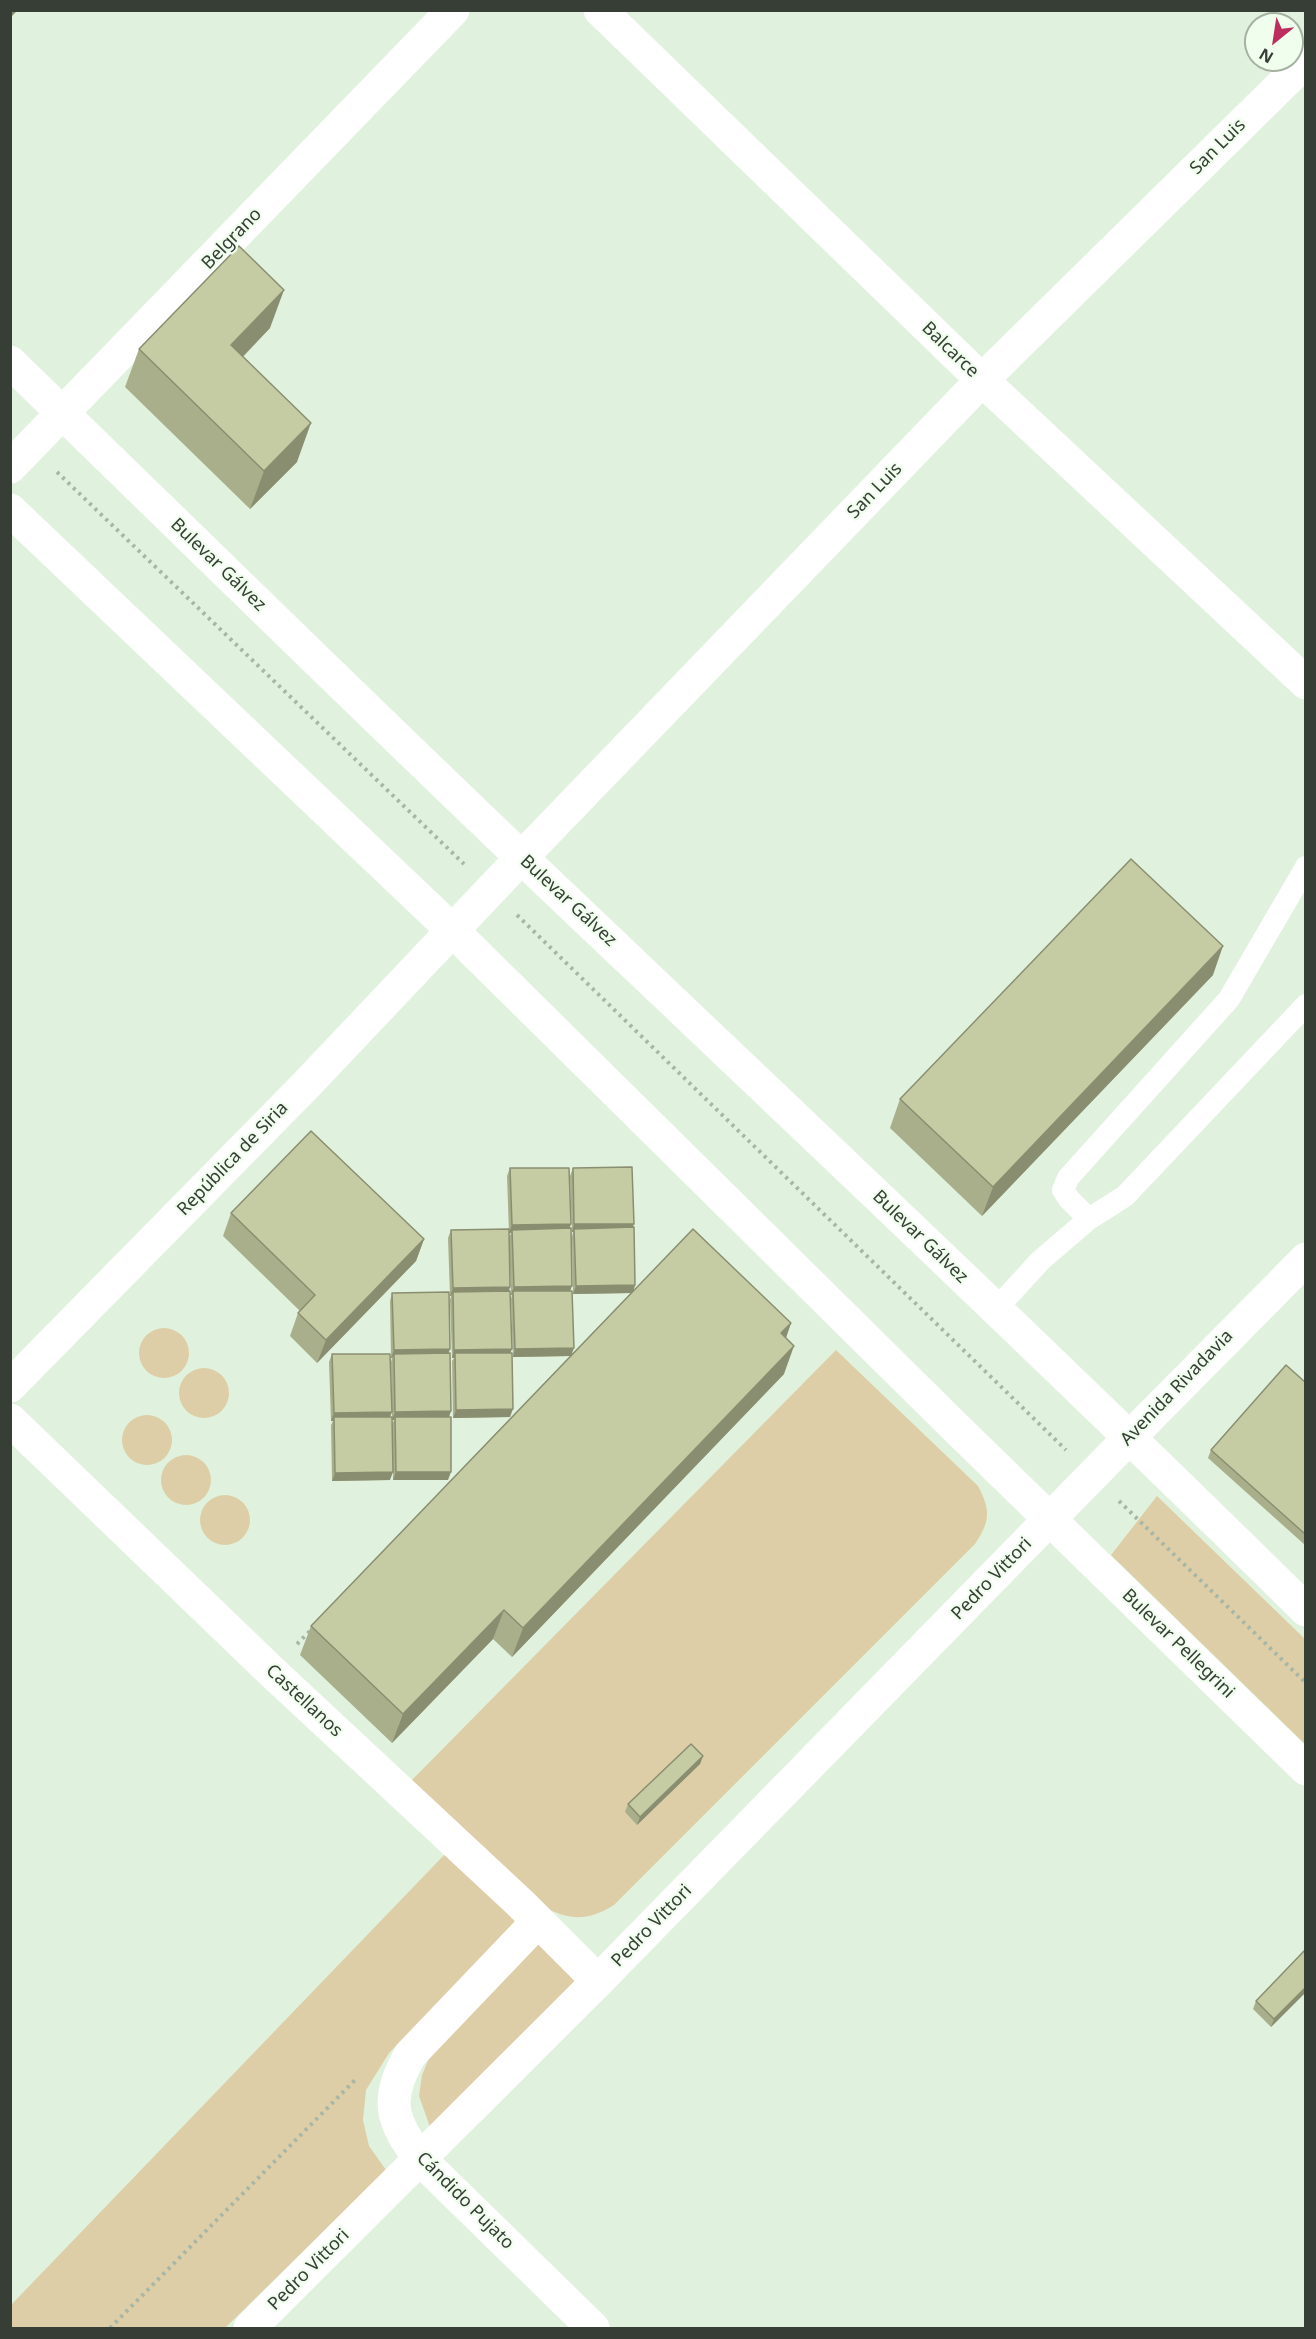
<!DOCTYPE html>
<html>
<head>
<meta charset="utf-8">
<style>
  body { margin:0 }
  #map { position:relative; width:1316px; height:2339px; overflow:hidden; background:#e0f2de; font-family:"Noto Sans",sans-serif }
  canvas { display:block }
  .frame { position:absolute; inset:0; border:12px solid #373e36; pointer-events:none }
  .north { position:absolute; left:1244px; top:12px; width:60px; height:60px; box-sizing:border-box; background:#f0feee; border:2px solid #a6b1a4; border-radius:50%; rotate:210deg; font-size:16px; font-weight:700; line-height:24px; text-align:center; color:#373e36 }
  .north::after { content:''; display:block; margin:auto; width:21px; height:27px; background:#bc2e5d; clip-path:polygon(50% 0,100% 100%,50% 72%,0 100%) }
</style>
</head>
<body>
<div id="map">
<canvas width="1316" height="2339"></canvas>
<div class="frame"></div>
<div class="north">N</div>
</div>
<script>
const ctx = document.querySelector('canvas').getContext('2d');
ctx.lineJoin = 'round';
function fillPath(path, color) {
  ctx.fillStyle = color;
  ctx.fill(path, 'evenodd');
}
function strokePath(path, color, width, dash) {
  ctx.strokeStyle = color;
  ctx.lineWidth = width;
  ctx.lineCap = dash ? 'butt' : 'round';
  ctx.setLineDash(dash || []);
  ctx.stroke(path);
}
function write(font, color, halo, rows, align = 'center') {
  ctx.font = font + ' "Noto Sans",sans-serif';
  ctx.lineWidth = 4.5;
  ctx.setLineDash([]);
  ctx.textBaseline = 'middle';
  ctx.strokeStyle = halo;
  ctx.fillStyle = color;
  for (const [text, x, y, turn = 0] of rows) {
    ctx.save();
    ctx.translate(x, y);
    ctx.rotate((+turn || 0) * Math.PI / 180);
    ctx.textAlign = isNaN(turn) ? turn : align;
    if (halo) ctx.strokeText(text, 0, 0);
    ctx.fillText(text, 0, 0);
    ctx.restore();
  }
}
const green = new Path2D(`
  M139 1353a25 25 0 1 1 50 0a25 25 0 1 1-50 0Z
  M836,1350L978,1486C991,1510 990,1522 975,1544L614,1905C588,1921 571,1921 544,1907L411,1781Z
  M179 1393a25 25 0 1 1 50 0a25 25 0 1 1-50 0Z
  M122 1440a25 25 0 1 1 50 0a25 25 0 1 1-50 0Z
  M161 1480a25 25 0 1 1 50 0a25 25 0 1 1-50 0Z
  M200 1520a25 25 0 1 1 50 0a25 25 0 1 1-50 0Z
  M1157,1496L1305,1639V1744L1111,1555Z
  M447,1852L517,1921L389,2053L366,2090L363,2120L369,2146L386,2170L225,2328H11L10,2306Z
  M538,1940L577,1979L430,2127L419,2096L422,2075L432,2051Z`);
const path = new Path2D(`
  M57,472L464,864
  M517,915L1066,1450
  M1119,1501L1306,1683
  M297,1644L311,1630
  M110,2328L357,2078`);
const service = new Path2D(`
  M1089,1219L1069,1199L1063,1190L1068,1178L1229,999L1306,867
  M996,1309L1041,1260L1089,1219L1125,1196L1306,1005`);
const minor = new Path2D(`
  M600,10L982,380L1306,683
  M10,467L453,10
  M10,1386L306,1085L522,857L982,380L1306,61
  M10,1420L271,1671L520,1903L598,1981
  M1130,1437L1306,1259
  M421,2160C390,2120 385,2099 410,2055L538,1921`);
const tertiary = new Path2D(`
  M421,2160L593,2328
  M250,2328L598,1981L1130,1437`);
const primary = new Path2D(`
  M10,362C181,528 351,695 523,859C785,1108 1048,1356 1306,1610
  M10,510L453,931L952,1424L1306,1769`);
const wall = new Path2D(`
  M270,328L243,357L297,462L250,509L125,387L139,349Z
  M1213,975L982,1216L890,1128L900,1099Z
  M510,1168L571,1224L569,1228L572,1354L631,1293L573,1294L572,1237L573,1232H572L570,1176L573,1168L632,1227L635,1285L633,1291L791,1323L786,1338L784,1374L512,1657L493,1639L392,1743L300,1655L311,1626L570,1356L513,1357L511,1299L512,1295H511L509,1238L511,1233H509L507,1176Z
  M231,1213L424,1239L416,1261L317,1363L290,1336L298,1313L300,1311L223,1236Z
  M451,1230L509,1291L510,1417L453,1418L452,1361L454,1358H452L450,1300L451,1296H450L448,1238Z
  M392,1293L448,1353L451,1411L449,1417L448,1480H393L392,1425L394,1420H392L391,1362L392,1358H391L390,1301Z
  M332,1354L390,1417V1480L332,1481L331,1425L333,1421H331L329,1362Z
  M1305,1382V1545L1208,1458L1211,1450Z
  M703,1756L700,1764L637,1825L625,1812L628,1804Z
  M1305,1950V1993L1271,2027L1253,2009L1256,2001Z`);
const shadedWall = new Path2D(`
  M13,10H18L10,18V13Z
  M284,290L270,328L217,383L231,345Z
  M311,423L297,462L250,509L264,471Z
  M1223,946L1213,975L982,1216L993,1187Z
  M571,1224L568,1232L512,1230L511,1233H509L512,1225Z
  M574,1224H634L631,1232L574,1229L573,1232H572Z
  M424,1239L416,1261L317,1363L326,1340Z
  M635,1285L633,1293L573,1294L576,1286Z
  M572,1286L569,1294L513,1291L512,1295H511L514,1287Z
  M510,1287L508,1295L453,1292L451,1296H450L453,1288Z
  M791,1323L781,1352V1333Z
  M794,1346L784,1374L512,1657L523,1628Z
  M574,1348L571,1356L513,1357L515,1349Z
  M450,1349L447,1357L394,1354L392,1358H391L394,1350Z
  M512,1349L509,1357L455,1353L454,1358H452L454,1350Z
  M513,1409L510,1417L453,1418L456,1410Z
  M451,1411L448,1419L395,1417L394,1420H392L395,1412Z
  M392,1412L389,1420L334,1417L333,1421H331L334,1413Z
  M393,1472L390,1480L332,1481L335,1473Z
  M396,1472H451L448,1480H393Z
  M504,1610L493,1639L392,1743L403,1714Z
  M703,1756L700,1764L637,1825L640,1817Z
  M1305,1988V1993L1271,2027L1274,2019Z`);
const building = new Path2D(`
  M239,246L284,290L231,345L311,423L264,471L139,349Z
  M1131,859L1223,946L993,1187L900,1099Z
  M311,1131L424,1239L326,1340L298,1313L315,1295L231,1213Z
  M632,1167L634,1224H574L573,1168Z
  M510,1168H569L571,1224L512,1225Z
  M634,1227L635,1285L576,1286L574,1229Z
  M571,1228L572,1286L514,1287L512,1230Z
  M509,1229L510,1287L453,1288L451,1230Z
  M693,1229L791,1323L781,1333L794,1346L523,1628L504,1610L403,1714L311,1626Z
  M510,1291L512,1349L454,1350L453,1292Z
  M513,1291H572L574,1348L515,1349Z
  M449,1292L450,1349L394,1350L392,1293Z
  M450,1353L451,1411L395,1412L394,1354Z
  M455,1353H512L513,1409L456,1410Z
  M332,1354H390L392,1412L334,1413Z
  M1286,1365L1305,1382V1534L1211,1450Z
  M334,1417H392L393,1472L335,1473Z
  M395,1417H451V1472H396Z
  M691,1744L703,1756L640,1817L628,1804Z
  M1305,1950V1988L1274,2019L1256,2001Z`);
const streetNames = [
  ["San Luis",1218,147,-45],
  ["Belgrano",232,239,-46],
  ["Balcarce",950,350,44],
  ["San Luis",875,491,-46],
  ["Bulevar Gálvez",218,565,44],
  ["Bulevar Gálvez",568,901,43],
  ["República de Siria",233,1159,-46],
  ["Bulevar Gálvez",920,1237,44],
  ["Avenida Rivadavia",1177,1388,-46],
  ["Pedro Vittori",992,1579,-46],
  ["Bulevar Pellegrini",1178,1644,44],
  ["Castellanos",304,1701,43],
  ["Pedro Vittori",652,1926,-46],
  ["Cándido Pujato",465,2201,45],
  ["Pedro Vittori",309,2270,-45]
];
fillPath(green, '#decea7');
strokePath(path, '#a8b6a6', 4, [3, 4.5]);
strokePath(service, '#fff', 22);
strokePath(minor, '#fff', 33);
strokePath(tertiary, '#fff', 33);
strokePath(primary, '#fff', 33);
fillPath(wall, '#a9af8b');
fillPath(shadedWall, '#8a8e71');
fillPath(building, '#c5cba2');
strokePath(building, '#8a8e71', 1.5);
write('18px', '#373e36', '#f0feee', streetNames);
</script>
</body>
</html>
